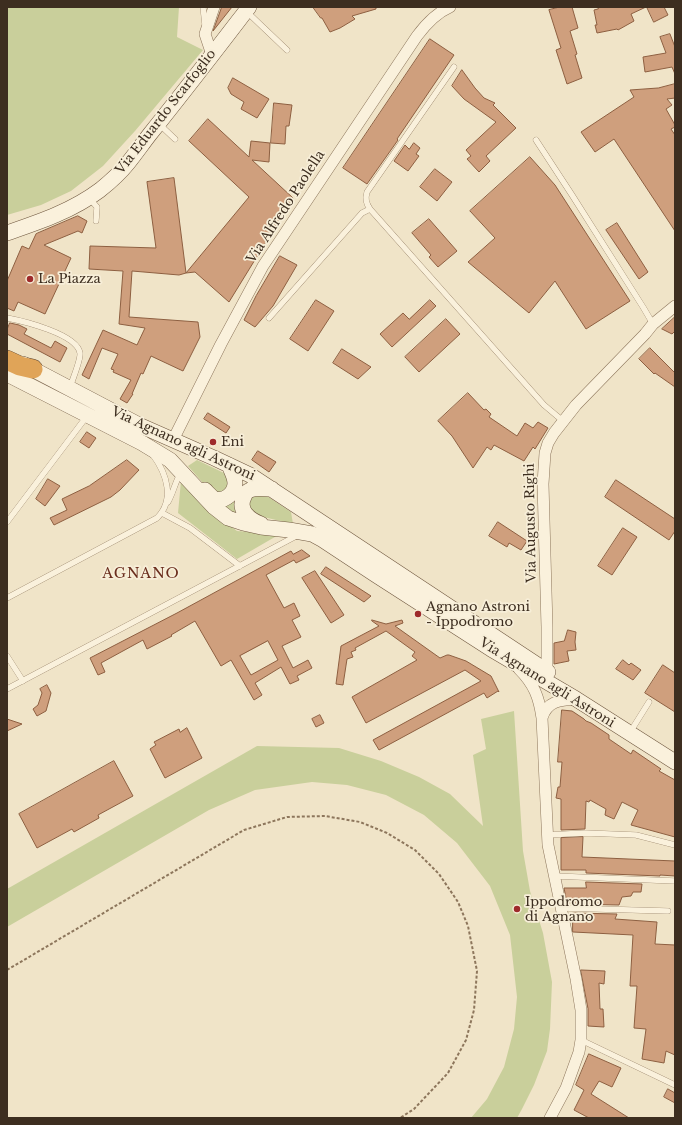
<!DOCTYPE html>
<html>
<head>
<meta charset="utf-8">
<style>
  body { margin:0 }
  #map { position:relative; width:682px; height:1125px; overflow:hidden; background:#f0e4c8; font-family:"Libre Baskerville",serif }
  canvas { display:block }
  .frame { position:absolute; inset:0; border:8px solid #3d2e20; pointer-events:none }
</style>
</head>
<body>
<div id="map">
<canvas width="682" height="1125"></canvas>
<div class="frame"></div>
</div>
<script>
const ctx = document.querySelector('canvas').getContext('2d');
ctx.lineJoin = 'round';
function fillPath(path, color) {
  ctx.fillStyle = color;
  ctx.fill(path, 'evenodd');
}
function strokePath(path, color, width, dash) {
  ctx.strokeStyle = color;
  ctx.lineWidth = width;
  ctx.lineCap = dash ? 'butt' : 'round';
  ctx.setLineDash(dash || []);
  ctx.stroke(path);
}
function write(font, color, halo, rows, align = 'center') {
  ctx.font = font + ' "Libre Baskerville",serif';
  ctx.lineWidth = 3.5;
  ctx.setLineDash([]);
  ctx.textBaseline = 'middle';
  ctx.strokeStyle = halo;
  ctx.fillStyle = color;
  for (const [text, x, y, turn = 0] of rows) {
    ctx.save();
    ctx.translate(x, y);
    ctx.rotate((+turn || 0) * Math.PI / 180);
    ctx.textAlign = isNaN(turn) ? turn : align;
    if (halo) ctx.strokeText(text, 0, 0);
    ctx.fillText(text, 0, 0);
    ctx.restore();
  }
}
const green = new Path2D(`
  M7,7H179L177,37L203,50L135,131L103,166L71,191L41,205L7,215Z
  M197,460L224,473L228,479L230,486L220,494L211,492L188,466Z
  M181,481L211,511L237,531L280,534L237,559L178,513Z
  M252,495L267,496L291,512L293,524L255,515L248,508Z
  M237,499L243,518L231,514L224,504Z
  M514,711L523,851L530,891L543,933L552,982L550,1029L547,1051L534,1085L522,1109L517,1118H471L487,1099L504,1067L514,1029L517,997L510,935L490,886L457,843L424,815L386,795L347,785L312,782L255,790L209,810L7,927V889L257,746L339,748L381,761L419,777L450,794L483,826L473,755L486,749L481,719Z`);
const building = new Path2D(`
  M221,7H232L213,31L221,9Z
  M313,7H376V9L352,16L355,19L340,28L330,32L322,18H321Z
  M560,7H572L578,28L570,31L577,54L575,55L582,78L567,84L556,50L561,48L549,10Z
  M598,7H646L631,14L634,21L618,30L617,29L597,33L595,25H597L594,10L598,9Z
  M647,7H664L668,15L654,22Z
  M670,34L675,47V74L672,67L645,72L643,57L666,53L660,37Z
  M430,39L454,55L397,139L398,140L367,184L343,168Z
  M462,70L475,88L484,98L495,103L493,105L516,128L486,156L490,161L479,172L467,159L471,156L466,150L496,122L464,99L452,86Z
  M233,78L269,99L257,118L241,109L244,102L231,94L228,88Z
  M675,84V98L667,99L672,105L666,109L675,125V127L671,129L675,135V231L614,139L595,152L581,132L634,97L630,90L658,88Z
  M274,103L292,105L289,126H286L285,144L271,143Z
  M208,119L249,157L251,141L270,143L269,162L252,160L293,198L229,302L195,272L186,273L249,197L189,141Z
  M414,143L420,148L416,154L419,156L408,171L394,161L405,145L409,149Z
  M530,157L555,185L630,301L586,329L555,281L529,313L468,262L495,238L470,211Z
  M435,169L452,182L437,201L420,187Z
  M174,178L186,273L179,275L132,271L129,317L198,322L200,337L183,371L151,356L143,374L141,373L132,394H133L127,403L120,399L131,380L113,372L114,370L111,369L118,354L102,348L89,379L82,375L103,330L137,345L145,328L119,324L123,271L89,269L90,246L156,248L147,182Z
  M78,216L87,221L82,233L78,231L44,245L71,258L45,314L18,302L14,311L7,308V281L22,246L29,249L36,234Z
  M429,219L457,251L438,267L429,257L431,255L412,233Z
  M617,223L648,272L639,279L606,230Z
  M280,256L297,265L273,306L255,327L244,320L256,296Z
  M316,300L334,311L308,351L290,339Z
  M430,300L436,306L392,347L380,334L403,313L409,319Z
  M675,317V331L672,334L662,329Z
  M446,319L460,334L419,372L405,357Z
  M10,323L19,325L27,329L24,334L51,348L55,341L67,348L60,362L7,334V330Z
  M650,348L675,373V387L655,373L654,374L639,359Z
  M342,349L371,367L358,379L333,363Z
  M468,393L484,410L486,409L491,414L489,417L517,436L525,423L533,428L538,422L548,428L535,449L533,447L524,461L494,445L491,450L487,447L473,468L452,436L438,421Z
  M208,413L230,427L226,433L204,419Z
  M87,432L96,438L89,448L80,442Z
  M258,451L276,462L269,472L252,460Z
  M127,460L139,470L120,490L111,497L54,525L50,518L67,510L62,499L89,486Z
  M48,479L60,486L45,506L36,499Z
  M616,480L675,519V531L669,540L605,497Z
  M498,522L527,541L521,550L509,543L507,547L489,536Z
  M623,528L637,537L612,575L598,566Z
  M302,550L310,556L296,563L294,560L266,575L284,608L294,603L300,616L292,620L301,637L282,646L293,668L308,660L312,668L297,676L299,680L290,684L281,667L255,683L262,695L254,700L231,660L221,666L195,621L171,635L172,636L147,649L143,640L101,663L105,672L98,675L90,658L177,613L291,551L293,554ZM268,641L278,660L251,675L240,656Z
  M326,567L371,596L364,602L321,574Z
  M315,571L344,615L331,623L302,578Z
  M372,620L386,624L402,620L403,623L395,626L440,658L447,655H449L466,661L491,676L499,692L498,691L487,698L484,693L379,750L373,740L481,681L465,670L366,723L352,697L417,660L412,656L415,652L386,631L355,648L356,650L351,652L353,657L347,659L343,685L336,684L341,646L379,626L372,621Z
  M568,630L576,632L575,642L576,650L567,651L569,661L554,664V643L564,641Z
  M623,660L629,665L631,663L641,670L633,680L616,669Z
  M663,665L675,673V712L645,693Z
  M47,685L51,693L46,711L37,716L33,709L38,705L42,693L40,689Z
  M562,710L572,711L584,719L586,721L591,723L609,735V739L631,754L633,750L661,769L659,771L675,780V837L631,825L638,810L622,802L614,819L605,815L606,809L590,800L589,802L586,801L585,829L561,830V799L556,798L558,787H560L562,762H558Z
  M320,715L324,723L316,727L312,719Z
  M7,719L22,724L7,731Z
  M187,728L202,758L165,778L150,749L156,745L154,742L179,729L180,732Z
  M114,761L133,796L98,815L99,818L74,832L72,829L37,848L19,814Z
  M583,837L582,857L675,861V876L660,875V876L586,873V870H561V838Z
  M586,882L642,884L641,892H633L631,896L622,897L619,905L573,904V903H567L564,888H586Z
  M573,913L617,914L615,919L657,922L655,944L675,945V1055L666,1051L664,1063L642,1059L646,1029L634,1028L637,986H630L633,935L573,932Z
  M581,970L605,971L604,984L599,983L600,1009H603L604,1027L588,1026V1009Z
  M589,1054L621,1068L612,1087L599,1081L591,1094L629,1118H589L574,1110L584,1090L576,1085Z
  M668,1089L675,1093V1103L664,1097Z`);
const path = new Path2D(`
  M7,970L244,830L287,817L325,816L360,822L387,833L415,850L439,874L458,902L468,926L477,971L474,1010L466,1040L448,1073L414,1109L400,1118`);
const lane = new Path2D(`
  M203,7L205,25
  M246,11L287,50
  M454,67L367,192C365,199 366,203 370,209L544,405L563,421
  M159,124L175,139
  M536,140L572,195L643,307L653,324
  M89,198L97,207L96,221
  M7,318C23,321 77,334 80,353C81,360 72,380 70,388
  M269,318L362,213L370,209
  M168,502C173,493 175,483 180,474
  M162,513L190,528L240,566
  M7,522L87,416
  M7,598L157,518C175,500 167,474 153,455
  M7,656L23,681
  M7,689L298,535
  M634,726L649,702
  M547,835L585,833L636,835L675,845
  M554,876L675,881
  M561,908L668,911
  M581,1040L675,1085`);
const street = new Path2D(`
  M212,55L205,34L214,7
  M173,440L221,344L263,266L417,36C426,24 436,13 450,7
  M519,669C534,684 539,697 542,718L548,845L576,979L581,1010V1040L579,1052L566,1088L550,1118
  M545,676L547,671V627L543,484L545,453L548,443L554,433L576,405L645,334L653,324L675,306
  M542,718C547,701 560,700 576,699`);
const secondary = new Path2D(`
  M7,233C39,222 72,211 100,190C110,182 120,173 128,163C136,153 143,143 150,134C184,92 216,50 249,7
  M23,364L139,425L214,458L250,475L548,672
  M7,374L142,443L170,460L214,507L228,518L243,523L261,527L289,530L312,534L323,540L376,575L491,649L576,699L675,762
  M205,490C208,493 211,497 215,499C225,502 235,493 235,483C235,477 231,470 229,465
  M261,524C250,520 237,510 244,497C245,494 247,491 250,490C256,487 265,489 272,489`);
const highway = new Path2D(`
  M7,360L20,366L33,369`);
const markers = [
  [30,279,4,"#9e2a2b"],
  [213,442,4,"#9e2a2b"],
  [418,614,4,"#9e2a2b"],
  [517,909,4,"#9e2a2b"]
];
const streetNames = [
  ["Via Eduardo Scarfoglio",166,112,-52],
  ["Via Alfredo Paolella",286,207,-57],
  ["Via Agnano agli Astroni",183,444,25],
  ["Via Augusto Righi",531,523,-91],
  ["Via Agnano agli Astroni",547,683,32]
];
const poiNames = [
  ["La Piazza",38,279],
  ["Eni",221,442],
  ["Agnano Astroni",426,607],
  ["- Ippodromo",426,622],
  ["Ippodromo",525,902],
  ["di Agnano",525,917]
];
const neighbourhoodNames = [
  ["AGNANO",141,574]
];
fillPath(green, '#c9cf9b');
fillPath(building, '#cf9f7d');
strokePath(building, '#8d5f41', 1);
strokePath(lane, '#8d765c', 6);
strokePath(street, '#8d765c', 12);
strokePath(secondary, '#6f573f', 16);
strokePath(highway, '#5b4430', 20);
strokePath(path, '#8d765c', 2, [3, 2]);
strokePath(lane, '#faf1dc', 5.5);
strokePath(street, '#faf1dc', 11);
strokePath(secondary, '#faf1dc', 15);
strokePath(highway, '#e0a458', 19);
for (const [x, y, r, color] of markers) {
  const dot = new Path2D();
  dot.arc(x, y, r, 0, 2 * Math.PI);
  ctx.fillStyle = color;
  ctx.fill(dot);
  strokePath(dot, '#f7eed8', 1.5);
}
write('13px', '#3d2e20', '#f7eed8', streetNames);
write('13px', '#3d2e20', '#f7eed8', poiNames, 'left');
ctx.letterSpacing = '1px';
write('14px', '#6b2e1e', '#f7eed8', neighbourhoodNames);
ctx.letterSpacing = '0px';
</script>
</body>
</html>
